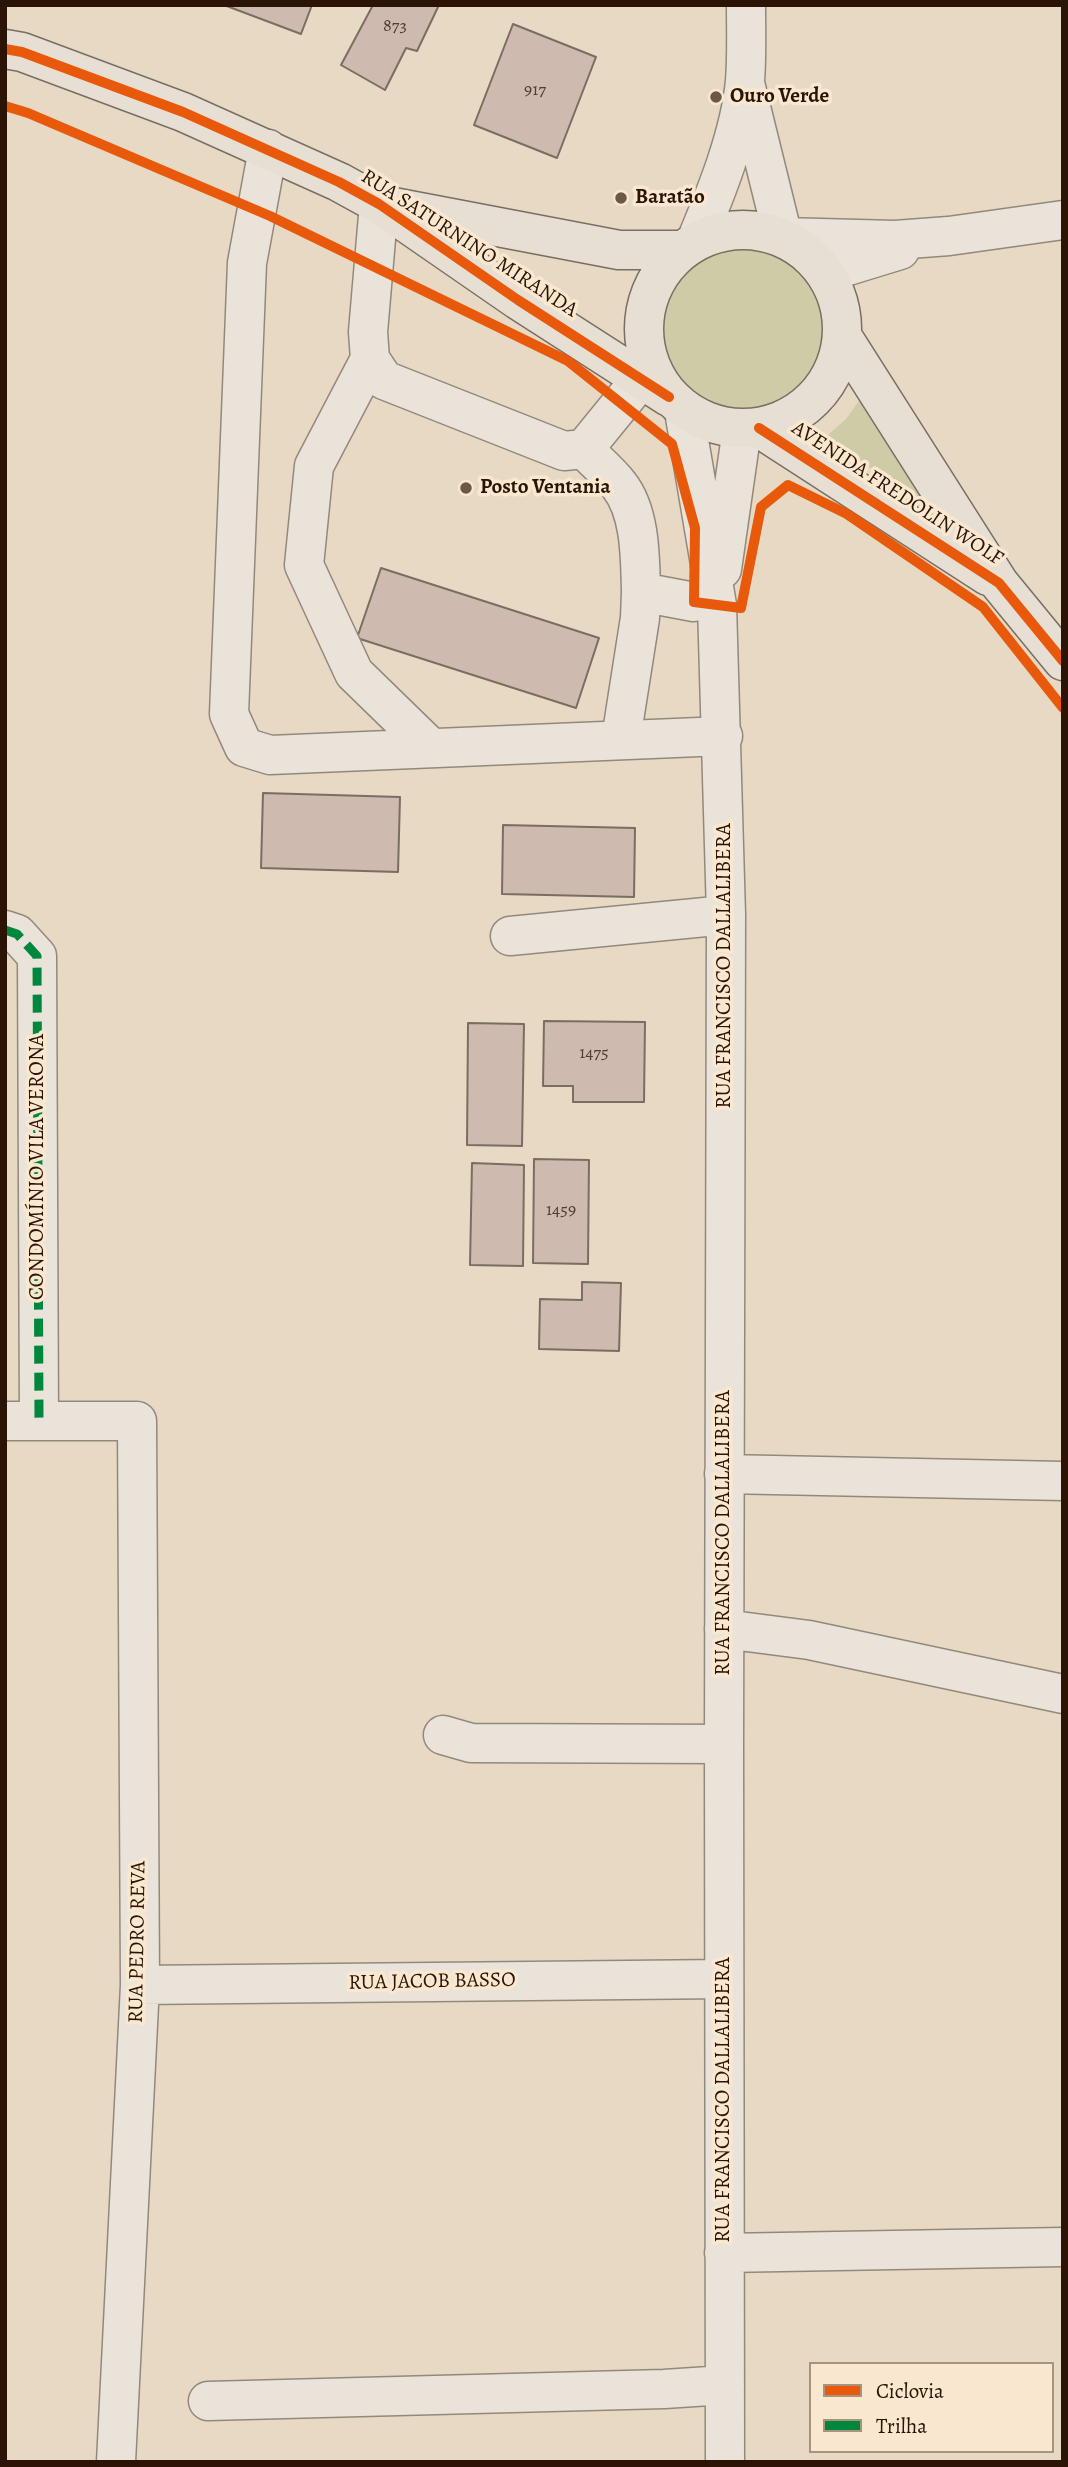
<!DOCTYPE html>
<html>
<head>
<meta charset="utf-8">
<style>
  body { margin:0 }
  #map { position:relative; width:1068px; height:2467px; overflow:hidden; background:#e7d9c4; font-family:Alegreya,serif }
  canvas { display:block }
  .frame { position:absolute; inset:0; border:7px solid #2b1305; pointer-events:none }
  .legend { position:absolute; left:809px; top:2362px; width:245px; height:91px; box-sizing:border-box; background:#f9e8cf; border:2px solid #a7937e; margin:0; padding:9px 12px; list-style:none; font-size:21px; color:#2b1305 }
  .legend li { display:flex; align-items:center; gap:14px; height:35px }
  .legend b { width:35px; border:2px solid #a7937e }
</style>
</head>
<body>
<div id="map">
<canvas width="1068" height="2467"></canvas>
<div class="frame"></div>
<ul class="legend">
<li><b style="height:9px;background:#e8590c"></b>Ciclovia</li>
<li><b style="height:9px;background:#00873e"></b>Trilha</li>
</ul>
</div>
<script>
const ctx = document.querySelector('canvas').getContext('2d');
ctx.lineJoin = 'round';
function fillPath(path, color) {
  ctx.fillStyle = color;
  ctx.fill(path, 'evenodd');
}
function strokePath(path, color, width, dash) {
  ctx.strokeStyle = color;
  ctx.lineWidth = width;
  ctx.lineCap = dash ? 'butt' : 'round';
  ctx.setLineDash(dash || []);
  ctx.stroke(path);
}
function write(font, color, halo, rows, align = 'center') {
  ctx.font = font + ' Alegreya,serif';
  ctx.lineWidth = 7;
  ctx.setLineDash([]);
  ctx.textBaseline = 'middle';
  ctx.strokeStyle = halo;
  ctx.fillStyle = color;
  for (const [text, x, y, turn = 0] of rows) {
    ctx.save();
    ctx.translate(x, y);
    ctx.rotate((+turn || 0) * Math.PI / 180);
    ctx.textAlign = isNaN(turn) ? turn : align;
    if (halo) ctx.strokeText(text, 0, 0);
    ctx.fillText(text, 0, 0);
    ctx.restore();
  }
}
const green = new Path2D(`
  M660 328a82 82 0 1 1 164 0a82 82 0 1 1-164 0Z
  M866,391L933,511C899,481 861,462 820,442L846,419Z`);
const building = new Path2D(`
  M224,5H312L301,34Z
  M373,5H439L417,51L406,48L385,90L341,65Z
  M513,24L596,57L557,158L474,125Z
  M381,568L599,638L576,708L357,638Z
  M263,793L400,797L398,872L261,868Z
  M503,825L635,828L634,897L502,894Z
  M544,1021L645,1022L644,1102H573V1086H543Z
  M468,1023L524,1024L522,1146L467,1145Z
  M534,1159L589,1160L588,1264L533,1263Z
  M472,1163L524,1165L523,1266L470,1265Z
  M582,1282L621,1283L619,1351L539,1349L540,1299L582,1300Z`);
const minor = new Path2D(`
  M745,83L783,237L895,240L949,236L1063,220
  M268,149L247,263L229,714L244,747L270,755L723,736
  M379,204L368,332L370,359L384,380L564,451L584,449L641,379
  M696,241C716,193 740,134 745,81C747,56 746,30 746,5
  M825,273L900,250
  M370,359L314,466L304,565L354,673L431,748
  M684,411L717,605L726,915L724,1744L725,2462
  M584,449C595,461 609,472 619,485C641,513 640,558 641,592
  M722,569L742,429
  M621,739L640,618L641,592L694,602
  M5,930L17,934L37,956L39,1421
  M510,936L726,915
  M5,1421H137L140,1985L116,2462
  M724,1474L1063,1481
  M724,1629L809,1640L1063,1694
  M443,1735L471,1743L724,1744
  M140,1985L724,1979
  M724,2253L1063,2247
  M208,2401L664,2389L725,2385`);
const major = new Path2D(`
  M5,49L22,52L183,112L339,182L379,204L518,300L669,397
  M393,207L619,250H681
  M644 329a99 99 0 1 1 198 0a99 99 0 1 1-198 0Z
  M842,336L999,583L1063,661
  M759,428L988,576`);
const quiet = new Path2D(`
  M5,930L17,934L37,956L39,1421`);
const cycleway = new Path2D(`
  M5,49L22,52L183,112L339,182L379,204L518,300L669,397
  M5,106L28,113L270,216L568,361L672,444L695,528L694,602L741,608L761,507L788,485L847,514L983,607L1063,708
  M759,428L999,583L1063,661`);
const markers = [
  [716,97,7,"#6d5848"],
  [621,198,7,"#6d5848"],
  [466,488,7,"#6d5848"]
];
const numberNames = [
  ["873",395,27],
  ["917",535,91],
  ["1475",594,1054],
  ["1459",561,1211]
];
const poiNames = [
  ["Ouro Verde",730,97],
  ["Baratão",635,198],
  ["Posto Ventania",480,488]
];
const streetNames = [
  ["RUA SATURNINO MIRANDA",469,244,33],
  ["AVENIDA FREDOLIN WOLF",897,494,33],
  ["RUA FRANCISCO DALLALIBERA",725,966,-90],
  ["CONDOMÍNIO VILA VERONA",38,1167,-90],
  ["RUA FRANCISCO DALLALIBERA",724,1533,-90],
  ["RUA PEDRO REVA",138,1942,-89],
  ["RUA JACOB BASSO",432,1982,-1],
  ["RUA FRANCISCO DALLALIBERA",724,2100,-90]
];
fillPath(green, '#cdcca7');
fillPath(building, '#cebaae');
strokePath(building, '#796e62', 2);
strokePath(minor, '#93897b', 41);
strokePath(major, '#796e62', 41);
strokePath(minor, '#eae3d9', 38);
strokePath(major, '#e7dfd3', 38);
strokePath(quiet, '#00873e', 9, [18, 9]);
strokePath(cycleway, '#e8590c', 10);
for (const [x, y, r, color] of markers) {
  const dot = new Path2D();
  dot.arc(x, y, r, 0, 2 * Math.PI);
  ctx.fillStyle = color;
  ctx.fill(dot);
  strokePath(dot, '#f9e8cf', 2.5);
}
write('18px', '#543d2f', null, numberNames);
write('bold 21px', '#2b1305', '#f9e8cf', poiNames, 'left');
write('21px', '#2b1305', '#f9e8cf', streetNames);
</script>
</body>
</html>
